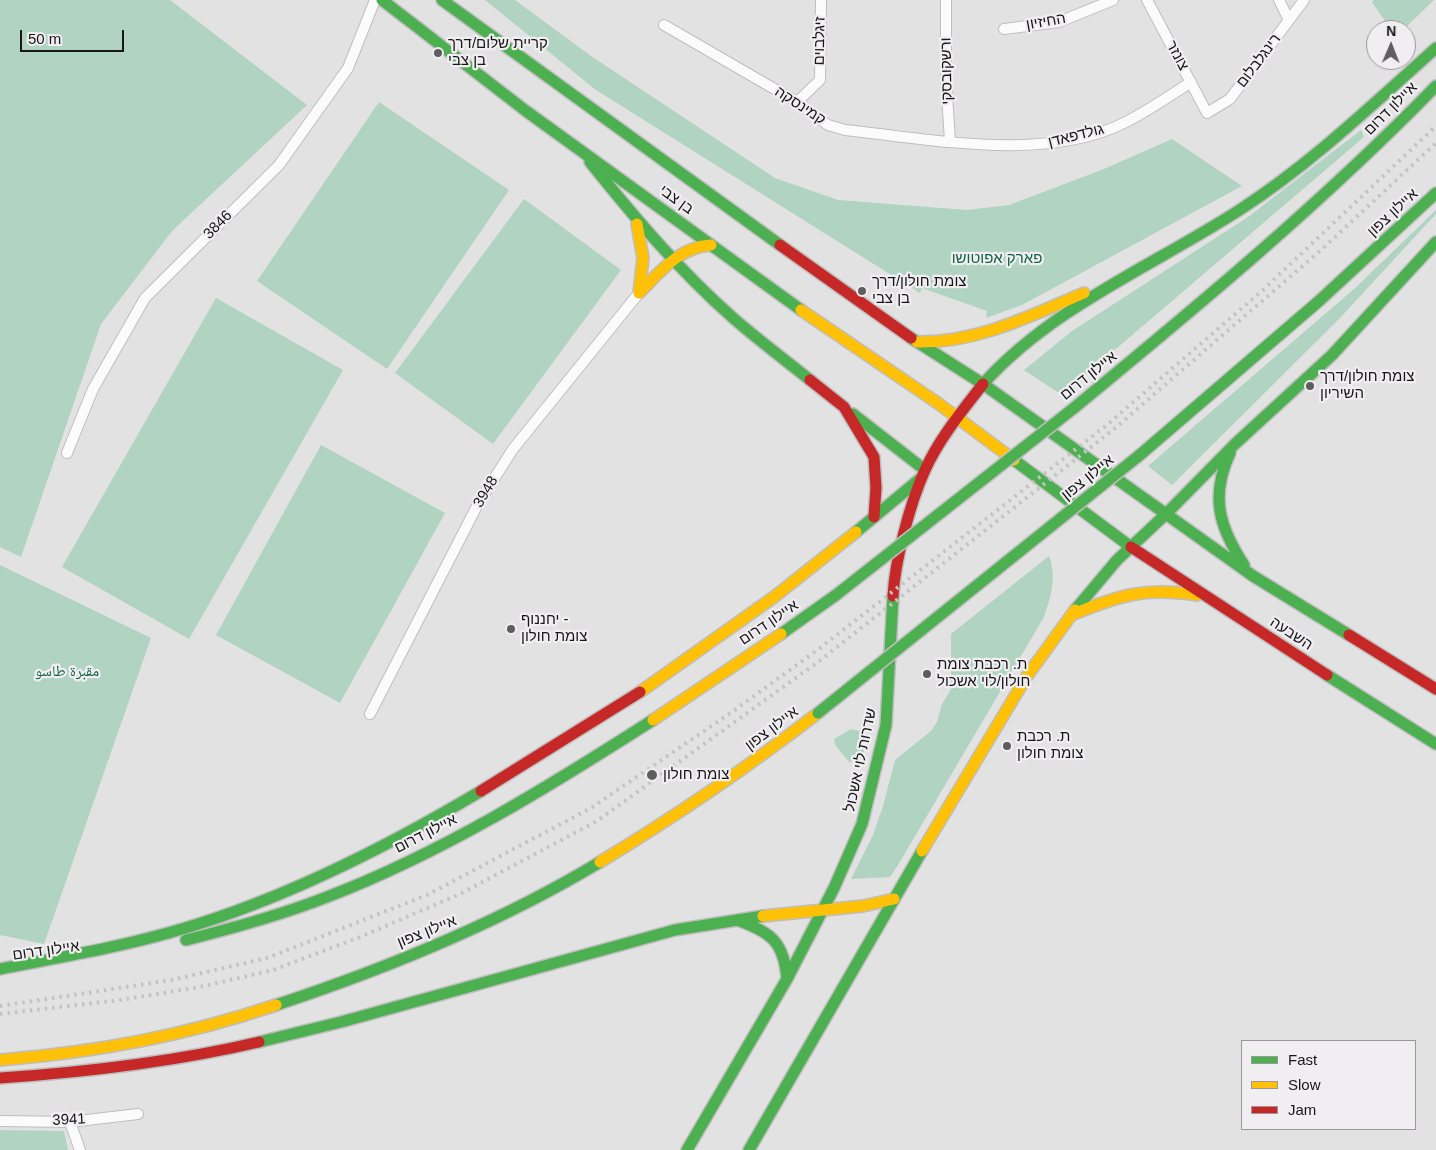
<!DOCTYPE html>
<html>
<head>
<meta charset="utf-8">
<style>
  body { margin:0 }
  #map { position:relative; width:1436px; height:1150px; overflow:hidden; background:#e3e2e3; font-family:Helvetica,sans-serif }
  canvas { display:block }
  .legend { position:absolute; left:1241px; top:1040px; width:175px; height:90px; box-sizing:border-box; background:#f1eef2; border:1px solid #9a989b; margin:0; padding:6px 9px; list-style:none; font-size:15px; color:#171718 }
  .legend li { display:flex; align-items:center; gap:10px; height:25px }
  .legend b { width:25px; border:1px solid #9a989b }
  .north { position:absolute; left:1366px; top:20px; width:50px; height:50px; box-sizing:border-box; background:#f1eef2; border:1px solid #9a989b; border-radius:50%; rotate:1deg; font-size:14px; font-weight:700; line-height:20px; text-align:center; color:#171718 }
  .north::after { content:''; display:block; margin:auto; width:18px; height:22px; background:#5e5e5f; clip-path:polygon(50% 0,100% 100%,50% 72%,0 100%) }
  .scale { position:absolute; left:20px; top:30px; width:104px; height:22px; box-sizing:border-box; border:2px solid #171718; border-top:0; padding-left:6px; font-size:15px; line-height:18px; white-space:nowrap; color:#171718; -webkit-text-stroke:4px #f1eef2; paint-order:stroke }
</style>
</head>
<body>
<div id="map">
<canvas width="1436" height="1150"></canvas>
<ul class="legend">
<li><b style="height:6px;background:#4caf50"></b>Fast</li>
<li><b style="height:6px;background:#ffc107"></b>Slow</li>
<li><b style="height:6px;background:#c62828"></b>Jam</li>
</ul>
<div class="north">N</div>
<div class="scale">50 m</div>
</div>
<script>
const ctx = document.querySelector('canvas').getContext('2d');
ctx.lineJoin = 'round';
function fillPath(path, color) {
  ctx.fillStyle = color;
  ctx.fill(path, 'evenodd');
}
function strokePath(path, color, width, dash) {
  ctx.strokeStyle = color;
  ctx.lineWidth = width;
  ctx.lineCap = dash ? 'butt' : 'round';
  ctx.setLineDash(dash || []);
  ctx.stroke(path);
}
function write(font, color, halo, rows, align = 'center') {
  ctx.font = font + ' Helvetica,"Noto Naskh Arabic",Heebo,sans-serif';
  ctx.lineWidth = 4.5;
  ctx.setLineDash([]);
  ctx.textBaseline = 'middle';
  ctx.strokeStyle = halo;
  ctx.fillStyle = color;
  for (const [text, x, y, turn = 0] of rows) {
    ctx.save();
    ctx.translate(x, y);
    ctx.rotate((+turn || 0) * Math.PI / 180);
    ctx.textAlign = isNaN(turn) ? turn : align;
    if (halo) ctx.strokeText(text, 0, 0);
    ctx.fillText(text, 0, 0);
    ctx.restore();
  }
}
const green = new Path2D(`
  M0,0H170L307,105L172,231L101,324L21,557L0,547Z
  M485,0H515L591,56L775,178L838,200L967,210L1009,205L1104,169L1172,139L1242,186L1022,305L986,318L987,311L922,288L920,293L596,90Z
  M1374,0H1434L1403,30H1391L1372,2Z
  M379,102L509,190L387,369L257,281Z
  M1361,130L1364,137L1062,395L1024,370L1072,331L1248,217Z
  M524,199L621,270L493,444L395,373Z
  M1436,210V214L1339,319L1172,485L1148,466L1354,289Z
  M216,298L343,370L189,639L62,567Z
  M321,445L445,513L340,703L216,635Z
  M1049,556C1057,577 1051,597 1044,617L898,865L890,877L851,879L873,835L883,806L895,760L931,731L937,722L942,704L951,689V634Z
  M0,565L151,638L44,944L0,935Z
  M851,729L860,731L867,737C867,749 862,761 849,762L835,745L834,739Z
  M0,1130L64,1131L68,1150H0Z`);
const street = new Path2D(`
  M946,0V80L950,141
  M1147,0L1207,113L1230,99L1304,0
  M1279,0L1289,20
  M664,25L797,102L828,125L845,130C932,139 1045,163 1126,122C1149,110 1170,96 1191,82
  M1004,29L1059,22L1113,0
  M797,102L820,80L821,0
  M67,453L93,389L145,298L279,165L348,68L375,0
  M370,714L478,504L513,449L639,293
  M0,1121L70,1122L138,1114
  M70,1122L80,1150`);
const fast = new Path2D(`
  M382,0L526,111L801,310
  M442,0L780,245
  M590,162C634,217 680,271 732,317C757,339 784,359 810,380
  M911,338L983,384L1166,514L1117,560L1075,610
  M983,384C1053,306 1155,265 1241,209C1312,163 1373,104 1436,48
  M1074,408C1199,305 1323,202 1436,86
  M853,414L925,470
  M1230,453C1210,496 1219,527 1244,565
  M1141,454L1319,301L1436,193
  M1014,460L1131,547
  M856,532L921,478
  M781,634L836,595
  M1349,635L1253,576L1166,514L1235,444L1332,355L1436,242
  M1327,675L1436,744
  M737,920C771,932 784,942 787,979
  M186,940C234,928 281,915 327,897C442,853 550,786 653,720
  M0,969C61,957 122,947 182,929C287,898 387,847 481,791
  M276,1005C388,968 499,923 600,862
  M259,1042L341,1022L675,930L763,916
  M687,1150L787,979L834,888L862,824L886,725L893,596
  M749,1150L922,851`);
const slow = new Path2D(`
  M637,224L643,258L639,293
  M639,293C660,272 679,247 711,245
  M801,310L939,404L1014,460
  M917,342C977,343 1030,316 1084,293
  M1071,615C1120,595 1144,587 1197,595
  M640,692L774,597L856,532
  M653,720L781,634
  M922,851L1027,676L1075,610
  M600,862C676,816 748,767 818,713
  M763,916L863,906L894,899
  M0,1060C97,1052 184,1036 276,1005`);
const jam = new Path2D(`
  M780,245L911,338
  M810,380L844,407L874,457L876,488L874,517
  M1131,547L1327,675
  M893,596C895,560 910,503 925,470C939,439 962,411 983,384
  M1349,635L1436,689
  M481,791L640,692
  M0,1078C88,1072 174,1062 259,1042`);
const rail = new Path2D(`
  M0,1006L172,980L267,958L427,895L591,808L732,712L820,648L1108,424L1264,289L1436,126
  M0,1014L120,1000L200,987L273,970L360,937L460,894L597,821L818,662L1114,429L1320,251L1436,143`);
const fastBridge = new Path2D(`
  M836,595L1074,408
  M818,713L1141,454`);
const markers = [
  [438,53,5,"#5e5e5f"],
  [862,291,5,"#5e5e5f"],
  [1310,386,5,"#5e5e5f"],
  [511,629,5,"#5e5e5f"],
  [927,674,5,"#5e5e5f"],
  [1007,746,5,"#5e5e5f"],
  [652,775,6,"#5e5e5f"]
];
const streetNames = [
  ["החיזיון",1046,22,-10],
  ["זיגלבוים",820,41,-89],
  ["צונזר",1177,56,62],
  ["רינגלבלום",1259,61,-53],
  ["ורשקובסקי",947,71,-91],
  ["קמינסקה",800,106,33],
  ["איילון דרום",1391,109,-45],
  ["גולדפאדן",1076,136,-14],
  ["בן צבי",676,200,36],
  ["איילון צפון",1393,213,-43],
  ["3846",218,225,-45],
  ["איילון דרום",1089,376,-39],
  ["איילון צפון",1088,478,-39],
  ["3948",486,492,-59],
  ["איילון דרום",769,623,-34],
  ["השבעה",1291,634,33],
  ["איילון צפון",772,729,-37],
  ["שדרות לוי אשכול",861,760,-78],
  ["איילון דרום",426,834,-27],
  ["איילון צפון",427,932,-22],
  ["איילון דרום",46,951,-8],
  ["3941",69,1120,-3]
];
const poiNames = [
  ["קריית שלום/דרך",448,44],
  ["בן צבי",448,61],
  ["צומת חולון/דרך",872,282],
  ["בן צבי",872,299],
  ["צומת חולון/דרך",1320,377],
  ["השיריון",1320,394],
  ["יחננוף -",521,620],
  ["צומת חולון",521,637],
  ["ת. רכבת צומת",937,665],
  ["חולון/לוי אשכול",937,682],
  ["ת. רכבת",1017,737],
  ["צומת חולון",1017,754],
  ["צומת חולון",663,775]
];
const parkNames = [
  ["פארק אפוטושו",997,259],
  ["مقبرة طاسو",67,672]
];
fillPath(green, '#b0d3c2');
strokePath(street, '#bfbebf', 12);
strokePath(fast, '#bfbebf', 14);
strokePath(slow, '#bfbebf', 14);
strokePath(jam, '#bfbebf', 14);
strokePath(street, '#fbfbfb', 10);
strokePath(fast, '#4caf50', 11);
strokePath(slow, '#ffc107', 11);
strokePath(jam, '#c62828', 11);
strokePath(rail, '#c4c3c4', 4, [2.5, 5]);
strokePath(fastBridge, '#bfbebf', 14, []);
strokePath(fastBridge, '#4caf50', 11);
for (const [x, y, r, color] of markers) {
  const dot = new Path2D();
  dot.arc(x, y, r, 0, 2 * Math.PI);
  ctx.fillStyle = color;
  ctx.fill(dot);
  strokePath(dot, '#f1eef2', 2);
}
write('15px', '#171718', '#f1eef2', streetNames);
write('15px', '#171718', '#f1eef2', poiNames, 'left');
write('15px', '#126345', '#f1eef2', parkNames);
</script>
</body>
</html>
